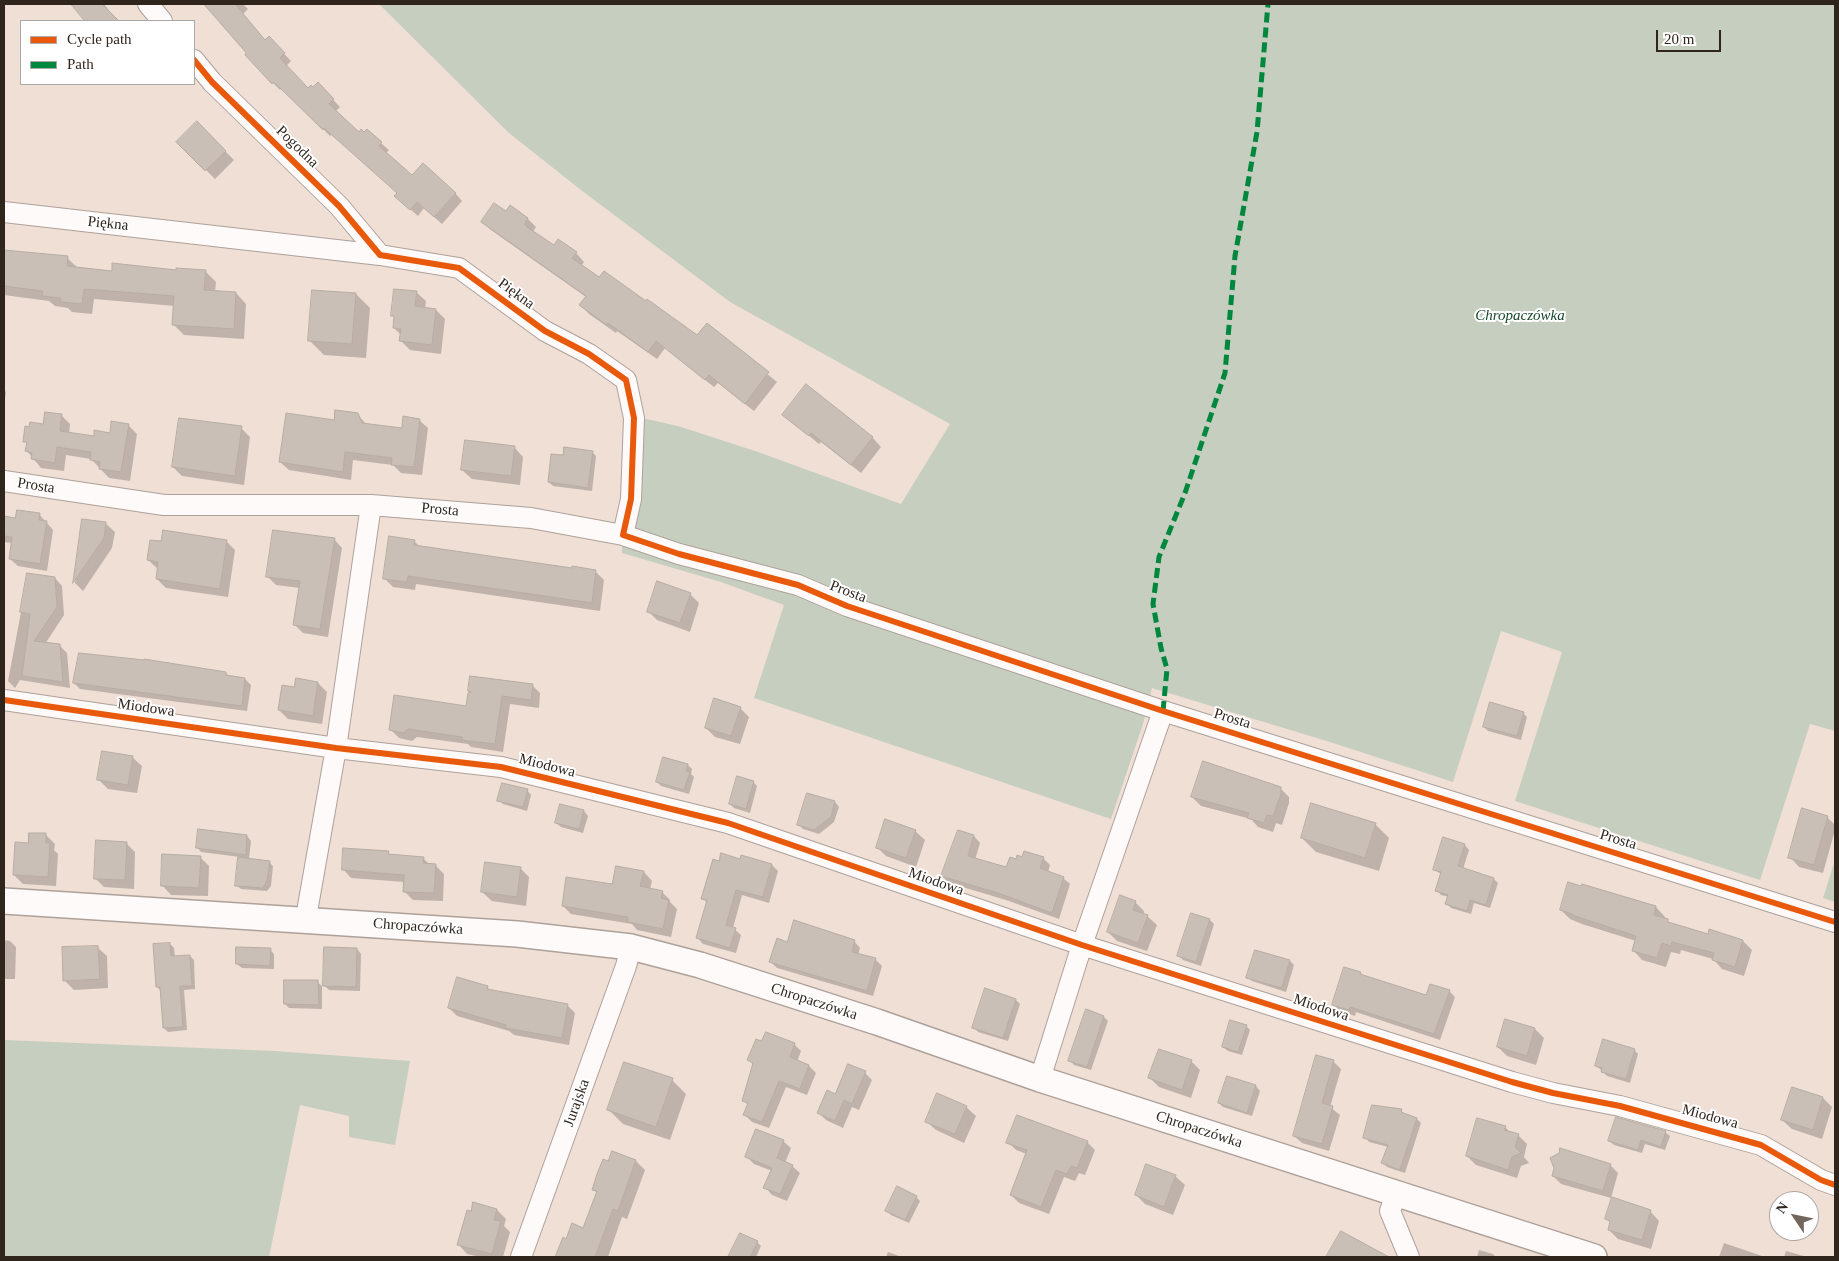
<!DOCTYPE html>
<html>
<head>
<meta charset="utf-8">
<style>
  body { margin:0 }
  #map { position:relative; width:1839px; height:1261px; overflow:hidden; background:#efdfd5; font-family:Georgia,serif }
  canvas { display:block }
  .frame { position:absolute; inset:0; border:5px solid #2f251d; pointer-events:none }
  .legend { position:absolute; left:20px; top:20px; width:175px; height:65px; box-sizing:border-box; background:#fff; border:1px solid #aca8a5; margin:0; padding:6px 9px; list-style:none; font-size:15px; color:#2f251d }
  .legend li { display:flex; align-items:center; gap:10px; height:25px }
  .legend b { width:25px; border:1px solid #aca8a5 }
  .north { position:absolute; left:1769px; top:1191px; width:50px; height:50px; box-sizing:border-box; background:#fff; border:1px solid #aca8a5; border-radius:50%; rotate:304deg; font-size:14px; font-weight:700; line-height:20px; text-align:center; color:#2f251d }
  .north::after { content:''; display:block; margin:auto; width:18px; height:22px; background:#72665d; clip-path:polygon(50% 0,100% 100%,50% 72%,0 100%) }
  .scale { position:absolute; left:1656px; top:30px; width:65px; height:22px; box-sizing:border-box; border:2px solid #2f251d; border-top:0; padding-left:6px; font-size:15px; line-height:18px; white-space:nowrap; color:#2f251d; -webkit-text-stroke:4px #fff; paint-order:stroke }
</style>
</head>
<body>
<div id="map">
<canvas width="1839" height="1261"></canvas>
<div class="frame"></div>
<ul class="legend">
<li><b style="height:6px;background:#e8590c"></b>Cycle path</li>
<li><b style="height:6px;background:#00873e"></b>Path</li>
</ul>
<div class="north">N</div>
<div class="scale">20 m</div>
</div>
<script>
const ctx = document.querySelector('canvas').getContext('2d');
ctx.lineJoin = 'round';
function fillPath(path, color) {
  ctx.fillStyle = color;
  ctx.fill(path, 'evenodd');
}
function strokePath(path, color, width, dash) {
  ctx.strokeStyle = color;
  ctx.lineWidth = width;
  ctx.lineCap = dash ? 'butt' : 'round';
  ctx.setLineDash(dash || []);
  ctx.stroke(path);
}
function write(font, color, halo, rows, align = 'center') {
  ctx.font = font + ' Georgia,serif';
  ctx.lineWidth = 4;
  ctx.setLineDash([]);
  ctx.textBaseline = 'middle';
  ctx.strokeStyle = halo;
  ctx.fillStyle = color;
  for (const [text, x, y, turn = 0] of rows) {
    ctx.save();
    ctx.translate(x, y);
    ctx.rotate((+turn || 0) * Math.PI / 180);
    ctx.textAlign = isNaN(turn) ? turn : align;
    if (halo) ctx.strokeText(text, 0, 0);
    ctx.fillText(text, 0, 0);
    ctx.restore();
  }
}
const green = new Path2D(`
  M379,4H1835V731L1810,724L1760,880L1515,801L1562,652L1501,631L1453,782L1330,742L1152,688L1143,724L1111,819L754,698L784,605L721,582L622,553L625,479L624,414L678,426L758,452L901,504L950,424L730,302L581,190L509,133Z
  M1835,860V902L1823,898Z
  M4,1040L275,1051L410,1061L395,1145L349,1137V1116L300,1105L269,1257H4Z`);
const shadow = new Path2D(`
  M72,4H104L117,21H86Z
  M206,4H243L248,9L243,14L266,41L269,38L291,61L286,66L308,89H313L318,84L340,107L336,111L359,134H364L367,131L389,150L386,153L412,177L455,193L462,201L442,224L424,208L418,216L403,203L399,193L332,134L330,136L282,88L280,90L246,55L248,53Z
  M197,123L234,160L215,179L178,142Z
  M510,207L528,219L536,227L533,232L554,247L558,241L576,253L584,262L581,266L600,279L698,337L707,325L777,382L754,411L718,383L714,387L665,348L657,359L617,331L616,333L589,314L581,305L586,297L491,230L483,222L506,212Z
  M4,251L67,258L78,268L113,273L205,271L216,282L215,292L236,293L246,304L244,339L184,335L173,324L175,306L94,299L92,314L72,312L68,308L55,306L49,301L4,295Z
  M416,292L426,301L425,309L436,310L445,319L441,354L410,350L401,341V335L394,328L395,318L393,316Z
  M356,294L370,308L366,358L324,355L310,341Z
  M4,390L6,392L4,407Z
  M357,414L367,425L403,430L419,420L428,428L422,475L401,473L393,465L353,460L351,480L289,470L280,462L335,421Z
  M61,415L70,424L69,434L95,437L111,434L128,425L137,434L130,481L109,478L91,459L66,455L64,471L41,468L27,451L28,444L25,441Z
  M784,415L872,437L881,447L861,473L821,442L819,444Z
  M241,428L250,437L244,485L182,476L173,467Z
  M514,447L523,457L520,485L472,479L462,470Z
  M592,452L596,456L592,491L553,486L549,482L564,457Z
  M39,514L53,530L47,571L18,566L10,559L12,543L4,542V518L16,520Z
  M83,520L105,523L115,532L112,548L83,591L75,583Z
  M334,539L342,548L328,637L303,633L294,624L300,588L276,585L267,576Z
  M226,541L235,550L228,597L166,588L157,579L158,569L148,560Z
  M414,541L420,547L573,570L595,571L604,580L600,611L416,584L415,590L393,587L384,578Z
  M28,575L55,578L62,586L64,615L45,644L59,645L67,653L70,688L20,680L15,688L8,681Z
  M690,594L699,603L690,632L657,620L648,611Z
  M226,673L229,677L245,679L251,685L247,711L80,689L74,683Z
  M318,683L327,692L322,724L288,719L279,710L295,688Z
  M532,685L540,693L539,708L510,704L503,752L471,747L468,744L417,737L412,741L399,738L391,730L467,708L471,693L469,691Z
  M740,708L749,717L740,744L715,737L706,728Z
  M1523,713L1527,717L1521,740L1488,731L1484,727Z
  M132,757L142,766L137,793L108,789L99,780Z
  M688,765L692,769L691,774L694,777L689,794L661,786L657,782Z
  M753,782L757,786L750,813L734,808L730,804Z
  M1280,788L1289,797V803L1282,825L1276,823L1273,832L1258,827L1251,819L1201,806L1192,797Z
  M527,790L531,795L527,811L503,804L499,800Z
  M835,802L839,807L834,822L819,834L803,829L799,825Z
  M584,811L588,816L583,833L561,827L556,823Z
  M1827,817L1835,825V830L1823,873L1799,867L1790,857Z
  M1375,824L1389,838L1379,871L1316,852L1302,838Z
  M915,831L925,840L916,867L886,856L877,847Z
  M46,835L55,844L54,850L58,854L56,886L23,884L14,875L29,844Z
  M247,836L251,841L249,859L269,862L273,866L271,886L267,891L241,889L236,885L240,857L201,852L197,847Z
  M974,836L980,843L975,860L1007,869L1016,860L1043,858L1050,865L1048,872L1063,878L1070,884L1059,919L1006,900L949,883L942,876Z
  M1444,839L1465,845L1469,850L1463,869L1494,879L1498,883L1490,908L1474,903L1471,914L1451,908L1447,904L1449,897L1441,895L1437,890L1442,875L1434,869Z
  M126,843L135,852L134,889L104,887L95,878Z
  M388,853L391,856L423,858L430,865L436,866L444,874L443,901L413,900L404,891L405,882L351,878L343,869Z
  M200,857L209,866L208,896L171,895L162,885Z
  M741,860L772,865L778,871L769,903L742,895L733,928L741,935L736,953L703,944L697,937L707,903L703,898L720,862Z
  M617,867L644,872L652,881L650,889L662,892L670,900V902L677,909L671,937L637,930L632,924L571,914L563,906L613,886Z
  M520,868L529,877L526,906L492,901L482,892Z
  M1583,886L1656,907L1665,917L1664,919L1672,924L1708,935L1710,931L1743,941L1752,950L1744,976L1722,969L1713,959L1681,950L1680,954L1671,952L1666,967L1642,960L1633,950L1636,941L1582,924L1570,919L1561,910Z
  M1135,902L1144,911V914L1147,916L1157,925L1147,951L1117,941L1108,932Z
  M1210,920L1214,924L1201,966L1183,960L1179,956Z
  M4,940L10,941L16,947L15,979H4Z
  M854,941L860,948L858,955L875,959L882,966L873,996L777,968L770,961L787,943Z
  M170,944L174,948L175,957L190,956L194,960L195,989L184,990L187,1030L168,1032L164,1028L161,991L157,987Z
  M97,947L107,956L108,988L74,990L64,980Z
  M357,949L361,954L360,991L329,990L325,986Z
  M270,950L274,954V969L242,968L237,964Z
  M1256,951L1290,961L1294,965L1286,992L1252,981L1248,977Z
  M1360,973L1363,976L1427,997L1449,991L1455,997L1440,1040L1356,1012L1355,1016L1340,1011L1334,1005Z
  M317,982L322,986V1009L289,1008L285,1004Z
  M487,987L491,991L567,1005L575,1013L569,1045L514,1035L509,1031L457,1016L449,1008Z
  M986,990L1016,1000L1020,1004L1008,1041L978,1032L974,1027Z
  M1087,1011L1104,1017L1108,1021L1091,1070L1074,1065L1070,1060Z
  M1246,1026L1250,1030L1242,1055L1228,1051L1223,1047Z
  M1535,1029L1544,1038L1536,1065L1507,1056L1498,1047Z
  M762,1043L794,1044L801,1051L797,1062L809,1066L816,1073L807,1095L786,1087L769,1128L752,1122L745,1115L748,1105L743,1100L754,1065L749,1060Z
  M1634,1050L1638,1054L1630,1083L1607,1076L1597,1066Z
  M1316,1057L1334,1062L1341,1069L1330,1107L1340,1115L1329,1151L1302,1143L1294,1136Z
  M1191,1061L1200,1070L1191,1098L1159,1087L1150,1078Z
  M865,1073L872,1080L859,1110L852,1107L843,1128L826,1120L819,1113L836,1095Z
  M1227,1077L1256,1086L1260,1091L1252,1116L1223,1107L1219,1103Z
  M672,1080L686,1094L670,1140L623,1124L609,1110Z
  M1792,1088L1823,1098L1832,1107L1822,1139L1792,1129L1782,1120Z
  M966,1107L976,1116L964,1143L936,1130L926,1121Z
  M1401,1111L1406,1115L1417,1119L1421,1123L1405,1173L1387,1167L1383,1163L1388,1147L1369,1142L1365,1137Z
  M1505,1127L1511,1133L1518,1135L1527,1144L1524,1157L1529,1163L1521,1166L1517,1178L1476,1165L1467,1156Z
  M1665,1132L1670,1136L1665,1150L1645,1144L1642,1153L1614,1145L1609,1140Z
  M783,1141L791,1148L785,1163L792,1166L800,1173L787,1201L772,1195L765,1187L772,1171L754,1164L747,1157Z
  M1008,1142H1087L1095,1150L1085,1175L1079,1173L1075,1181L1064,1177L1049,1214L1019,1203L1011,1195L1027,1154L1016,1150Z
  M636,1161L645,1170L627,1219L622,1217L608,1257H557L563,1239L567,1240L584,1229L598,1194L593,1189L609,1163Z
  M1610,1165L1618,1173L1611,1198L1561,1184L1553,1176Z
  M1175,1176L1185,1185L1173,1215L1145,1204L1136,1195Z
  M916,1197L920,1201L909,1223L891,1215L887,1210Z
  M497,1210L506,1219L504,1226L510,1232L503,1257H481L467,1254L458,1244Z
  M1650,1211L1659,1221L1651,1249L1618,1239L1609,1230L1611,1223L1607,1219Z
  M1341,1232L1374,1251L1381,1257H1327Z
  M757,1242L761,1246L756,1257H736L731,1253Z
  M1724,1243L1765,1257H1719Z
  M1479,1250L1493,1254L1496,1257H1477Z
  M1786,1251L1804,1256L1805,1257H1784Z
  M888,1252L902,1257H886Z`);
const building = new Path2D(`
  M71,4H102L119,21H85Z
  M204,4H235L265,40L269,36L285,53L280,58L308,88L311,85L313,87L318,82L334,99L329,104L359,132L361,129L364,132L367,129L382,142L379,146L412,175L423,163L456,193L434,217L417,202L410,210L394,196L397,193L324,128L323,130L274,82L272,84L245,55L246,53Z
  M197,121L226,151L205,171L176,142Z
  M494,203L506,211L510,205L528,218L525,224L527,227L554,245L558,239L577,252L572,258L599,277L604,271L646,301L647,299L697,335L707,323L769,372L745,404L709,375L705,380L656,341L648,352L608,323L607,325L579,305L586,296L481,222Z
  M4,250L68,256L67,266L112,271V263L176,270V268L206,270L204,290L236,292L234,329L172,325L174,296L84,289L82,304L60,302L61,298L42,296L43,291L4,286Z
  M394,289L417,291L415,306L436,309L432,345L399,341L401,329L393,328L394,316H391Z
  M312,290L356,293L352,344L308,341Z
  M806,384L873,437L851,465L811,433L809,436L782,415Z
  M335,410L358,413L362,423L402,428L403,416L420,419L414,467L391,465L392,458L345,452L343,472L279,462L286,413L334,420Z
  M45,412L62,414L60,431L94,436V430L110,433L111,421L129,424L121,472L99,469L100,462L90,460L91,452L57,447L55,463L31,459L32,453L25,451L27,442H23L25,426L29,427L30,422L43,424Z
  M179,418L242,426L235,476L172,467Z
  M465,440L515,446L511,476L461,470Z
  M564,447L593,451L588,488L548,482L551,454L563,455Z
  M17,510L40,513L39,520L47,521L40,564L9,559L12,537L4,536V516L15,518Z
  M82,519L106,522L104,538L73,583Z
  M163,530L227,540L220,589L156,579L158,562L147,560L150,540L161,541Z
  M273,530L335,538L320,629L293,625L300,581L266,577Z
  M389,536L415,540L414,545L572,568V566L596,570L592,603L408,576L407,582L383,579Z
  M27,573L55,577L57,607L34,641L60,644L63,682L22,676L30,614L20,612Z
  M657,581L691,593L680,623L647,612Z
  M79,653L144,660V659L226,672V675L245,678L242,706L73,683Z
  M470,676L533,684L531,700L502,696L495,744L462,740V737L408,729L403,733L389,730L394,695L466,706L468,693L471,692L468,691Z
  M296,678L318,682L313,716L278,710L282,685L294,687Z
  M714,698L741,707L731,736L705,728Z
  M1490,702L1524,712L1517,736L1483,727Z
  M102,751L133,756L128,785L97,780Z
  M663,757L688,764L686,771L690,772L684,790L656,782Z
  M1203,761L1281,787V794L1273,816L1267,815L1264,823L1247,818L1249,813L1191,797Z
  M737,776L754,781L746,809L729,804Z
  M502,783L528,789L523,807L497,801Z
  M807,793L835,801L831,817L814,830L797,825Z
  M1311,803L1376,823L1365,858L1301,838Z
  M560,804L584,810L579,829L555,823Z
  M1802,808L1828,816L1814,865L1788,858Z
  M885,819L916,830L906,858L876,848Z
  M198,829L247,835L246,855L196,848Z
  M958,830L974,835L968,856L1006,867L1010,857L1016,859L1017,855L1022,857L1024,851L1044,857L1040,868L1064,877L1052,913L998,893L941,876Z
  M29,833H46V843H50L48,877L13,875L15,842L28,843Z
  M1443,837L1465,844L1458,866L1494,878L1486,905L1470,900L1467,911L1445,904L1448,895L1435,891L1441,872L1433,870Z
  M96,840L127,842L125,880L94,879Z
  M343,848L389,851L388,854L424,857L423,863L436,864L434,893L403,892L404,875L342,870Z
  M721,853L740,859L741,855L772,864L763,897L736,890L726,925L736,928L730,948L696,938L707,900L701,899L713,859L719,861Z
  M162,854L201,856L199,888L161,886Z
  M238,857L270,861L267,881L263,888L235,886Z
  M485,862L521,867L517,897L481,892Z
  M616,866L644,871L640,886L663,891L661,898L669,900L663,929L627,922L628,917L562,906L566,877L612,884Z
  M1568,882L1581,886L1582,884L1656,906L1654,915L1668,919V922L1708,934L1709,929L1743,940L1735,967L1712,960L1714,953L1672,942L1671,946L1662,943L1657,958L1632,951L1636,936L1572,915V914L1560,910Z
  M1120,895L1136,901L1133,910L1148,915L1138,943L1107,932Z
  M1191,913L1210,919L1196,962L1177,956Z
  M794,920L855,940L852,952L876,958L867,991L769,962L777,938L787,942Z
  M170,943L171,956L190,955L192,986H180L183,1027L163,1028L160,987H156L153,944Z
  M98,946L100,979L63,981L62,947Z
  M236,947L271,948L270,966L236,964Z
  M324,947L357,948L356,987L323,986Z
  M1255,950L1290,960L1282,988L1246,978Z
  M1344,967L1361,972L1360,974L1426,995L1430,984L1450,990L1434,1034L1350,1007L1349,1010L1332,1005Z
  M457,977L488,986L487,989L568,1004L562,1038L505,1028L506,1025L448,1008Z
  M284,980H318L319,1005L284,1004Z
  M985,988L1016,999L1003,1038L972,1028Z
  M1086,1009L1104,1016L1087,1067L1068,1061Z
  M1505,1019L1535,1028L1527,1056L1497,1047Z
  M1230,1020L1247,1025L1238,1052L1222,1047Z
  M766,1032L795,1043L790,1057L809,1065L800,1089L779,1081L762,1122L743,1115L748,1103L742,1101L753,1063L747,1060L756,1039L761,1041Z
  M1603,1039L1635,1049L1626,1079L1601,1072L1602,1068L1595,1066Z
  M1159,1049L1192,1060L1182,1090L1148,1078Z
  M1316,1055L1334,1060L1322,1103L1333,1106L1322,1144L1293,1136Z
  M624,1062L673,1078L656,1127L607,1110Z
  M848,1064L866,1071L852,1104L844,1100L835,1121L817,1113L827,1090L835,1094Z
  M1227,1076L1256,1085L1247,1113L1218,1103Z
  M1792,1087L1823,1097L1813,1130L1781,1120Z
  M937,1093L967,1106L955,1134L925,1122Z
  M1372,1105L1402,1109L1401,1112L1417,1118L1400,1170L1381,1163L1388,1145L1363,1138Z
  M1017,1115L1088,1141L1077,1168L1071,1166L1067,1174L1056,1170L1041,1207L1010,1195L1027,1150L1006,1143Z
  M1616,1117L1666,1131L1661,1147L1641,1140L1638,1150L1608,1141Z
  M1477,1118L1506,1126L1504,1130L1519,1134L1515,1147L1521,1153L1512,1157L1508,1170L1466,1156Z
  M756,1129L784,1140L777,1158L793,1165L780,1194L763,1188L772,1168L745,1157Z
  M1560,1148L1611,1164L1603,1191L1552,1176L1554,1168L1550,1158L1559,1153Z
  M612,1151L636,1160L618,1211L613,1209L595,1257H555L563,1237L566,1239L572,1223L583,1228L597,1191L592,1190L597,1174L603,1159L608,1161Z
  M1146,1164L1176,1175L1164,1207L1135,1195Z
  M897,1186L917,1196L905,1220L885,1211Z
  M1612,1197L1651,1210L1642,1240L1608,1230L1610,1221L1605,1219Z
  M473,1202L497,1209L494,1220L501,1221L492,1254L457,1245L467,1210L471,1211Z
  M1341,1231L1389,1257H1326Z
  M740,1233L758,1241L750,1257H728Z`);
const minor = new Path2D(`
  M148,4L162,21
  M194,60L212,82L339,206L380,255
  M4,212L380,255L459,268L545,331L589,354L626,380L634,418L631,499L623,535
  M4,481L164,505H371L531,518L623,535L679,554L798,585L847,606L1163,711L1835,922
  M4,700L336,748L501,767L728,823L1082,945L1512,1082L1553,1093L1620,1106L1761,1145L1821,1180L1835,1185
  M307,920L308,906L336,748L371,505
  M1040,1079L1082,945L1163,711
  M1396,1194L1390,1211L1409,1257
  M521,1257L626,966L631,947`);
const tertiary = new Path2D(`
  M4,901L517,934L631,947L700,965L877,1022L1040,1079L1594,1257`);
const quiet = new Path2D(`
  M1163,711L1167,669L1161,648L1153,604L1159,557L1185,493L1225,373L1235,256L1257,132L1268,4`);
const cycleway = new Path2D(`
  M194,60L212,82L339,206L380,255L459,268L545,331L589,354L626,380L634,418L631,499L623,535L679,554L798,585L847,606L1163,711L1835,922
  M4,700L336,748L501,767L728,823L1082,945L1512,1082L1553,1093L1620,1106L1761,1145L1821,1180L1835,1185`);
const streetNames = [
  ["Pogodna",297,147,44],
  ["Piękna",108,224,6],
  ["Piękna",516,294,36],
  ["Prosta",36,486,9],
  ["Prosta",440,510,5],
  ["Prosta",848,592,21],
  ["Miodowa",146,708,8],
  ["Prosta",1232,719,17],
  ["Miodowa",547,766,14],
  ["Prosta",1618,840,17],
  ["Miodowa",936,882,19],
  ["Chropaczówka",418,927,4],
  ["Chropaczówka",814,1002,18],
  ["Miodowa",1321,1008,18],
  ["Jurajska",577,1103,-70],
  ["Miodowa",1710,1117,15],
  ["Chropaczówka",1199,1130,18]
];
const parkNames = [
  ["Chropaczówka",1520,316]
];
fillPath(green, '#c6cebf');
fillPath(shadow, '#0003');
fillPath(building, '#cabfb6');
strokePath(building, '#b7aca3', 1);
strokePath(minor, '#aea19a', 22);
strokePath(tertiary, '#aea19a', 28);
strokePath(minor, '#fdfaf9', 20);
strokePath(tertiary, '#fdfaf9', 25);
strokePath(quiet, '#00873e', 5, [10, 5]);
strokePath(cycleway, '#e8590c', 6);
write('15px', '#2f251d', '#fff', streetNames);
write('italic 15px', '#16482b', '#fff', parkNames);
</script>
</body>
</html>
